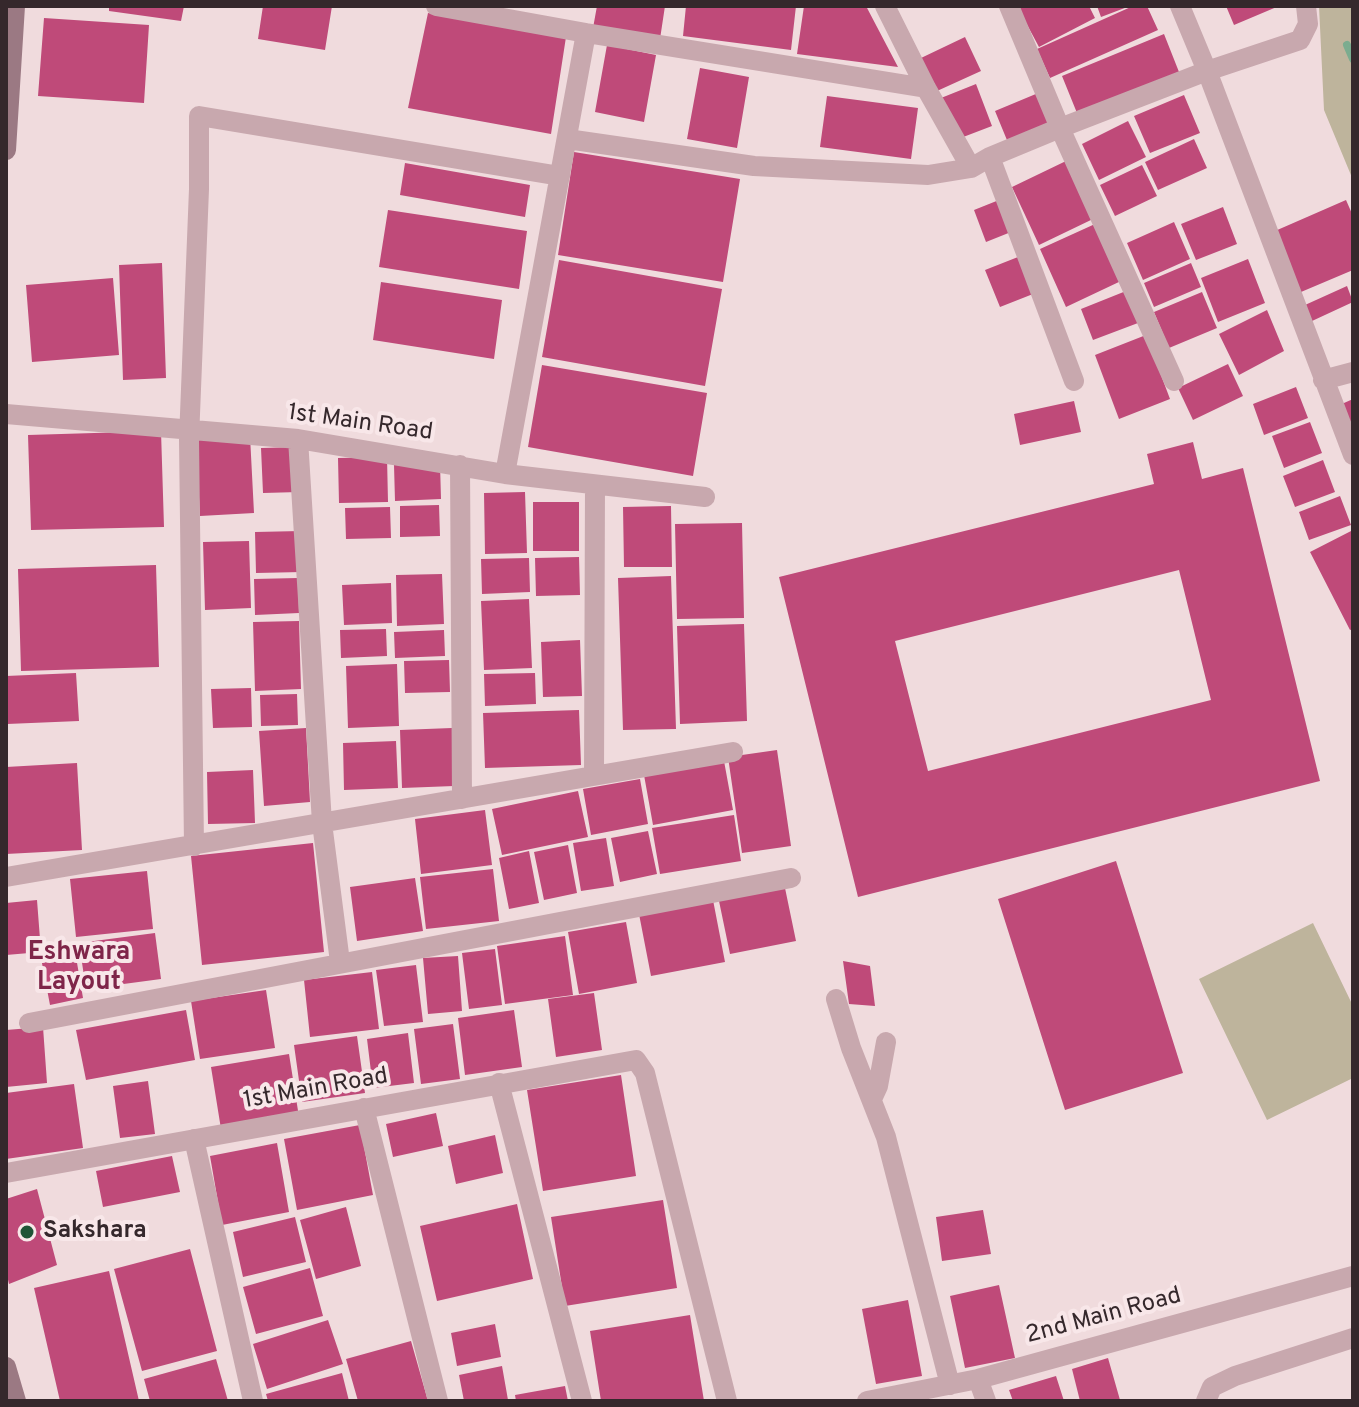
<!DOCTYPE html>
<html>
<head>
<meta charset="utf-8">
<style>
  body { margin:0 }
  #map { position:relative; width:1359px; height:1407px; overflow:hidden; background:#f0dbdd; font-family:Overpass,sans-serif }
  canvas { display:block }
  .frame { position:absolute; inset:0; border:8px solid #35282c; pointer-events:none }
</style>
</head>
<body>
<div id="map">
<canvas width="1359" height="1407"></canvas>
<div class="frame"></div>
</div>
<script>
const ctx = document.querySelector('canvas').getContext('2d');
ctx.lineJoin = 'round';
function fillPath(path, color) {
  ctx.fillStyle = color;
  ctx.fill(path, 'evenodd');
}
function strokePath(path, color, width, dash) {
  ctx.strokeStyle = color;
  ctx.lineWidth = width;
  ctx.lineCap = dash ? 'butt' : 'round';
  ctx.setLineDash(dash || []);
  ctx.stroke(path);
}
function write(font, color, halo, rows, align = 'center') {
  ctx.font = font + ' Overpass,sans-serif';
  ctx.lineWidth = 8;
  ctx.setLineDash([]);
  ctx.textBaseline = 'middle';
  ctx.strokeStyle = halo;
  ctx.fillStyle = color;
  for (const [text, x, y, turn = 0] of rows) {
    ctx.save();
    ctx.translate(x, y);
    ctx.rotate((+turn || 0) * Math.PI / 180);
    ctx.textAlign = isNaN(turn) ? turn : align;
    if (halo) ctx.strokeText(text, 0, 0);
    ctx.fillText(text, 0, 0);
    ctx.restore();
  }
}
const green = new Path2D(`
  M1319,6H1353V180L1324,110Z
  M1313,923L1353,1006V1078L1267,1120L1199,979Z`);
const stream = new Path2D(`
  M1347,45L1353,59`);
const building = new Path2D(`
  M109,6H184L181,21L109,11Z
  M263,6H332L325,50L258,39Z
  M597,6H665L660,39L593,28Z
  M686,6H796L791,50L683,36Z
  M804,6H866L898,67L797,54Z
  M1017,6H1089L1095,18L1039,47Z
  M1097,6H1130L1101,17Z
  M1133,6H1147L1158,30L1050,78L1037,49Z
  M1226,6H1279L1234,25Z
  M428,13L566,37L551,134L408,108Z
  M44,18L149,25L144,103L38,96Z
  M1164,34L1179,72L1077,113L1062,76Z
  M965,37L981,71L937,91L921,58Z
  M607,45L656,55L644,122L595,112Z
  M700,68L749,77L737,148L687,139Z
  M976,84L992,126L958,139L941,98Z
  M1043,91L1057,125L1009,145L995,111Z
  M1184,95L1200,133L1150,153L1134,116Z
  M827,96L918,108L911,159L820,147Z
  M1128,121L1146,157L1099,180L1082,144Z
  M1194,139L1207,168L1158,190L1145,162Z
  M574,152L740,179L723,282L558,255Z
  M1066,161L1093,219L1039,245L1012,187Z
  M405,163L530,185L525,217L400,195Z
  M1142,165L1157,196L1115,216L1100,185Z
  M1004,198L1016,230L986,242L974,210Z
  M1346,200L1353,216V270L1301,292L1275,231Z
  M1223,207L1237,244L1196,260L1181,224Z
  M388,210L527,231L519,289L379,267Z
  M1174,222L1190,259L1143,280L1127,243Z
  M1095,224L1121,281L1066,307L1040,249Z
  M1018,257L1033,294L1000,307L985,270Z
  M1248,259L1265,303L1218,322L1201,278Z
  M559,260L722,289L705,386L542,357Z
  M162,263L166,378L123,380L119,265Z
  M1191,263L1201,287L1154,307L1144,283Z
  M113,278L119,355L32,362L26,285Z
  M381,282L502,300L494,359L373,340Z
  M1347,286L1353,302L1312,321L1305,305Z
  M1126,291L1138,323L1093,340L1081,309Z
  M1202,292L1217,328L1169,348L1154,312Z
  M1267,310L1284,351L1239,375L1219,334Z
  M1146,335L1170,399L1119,419L1095,355Z
  M1228,364L1243,396L1193,420L1178,388Z
  M542,365L707,393L693,476L528,447Z
  M1296,387L1308,418L1264,435L1253,404Z
  M1353,399V446L1335,407Z
  M1074,401L1081,432L1020,445L1014,414Z
  M1310,422L1322,453L1284,468L1272,436Z
  M161,431L164,527L31,530L28,435Z
  M250,436L254,513L200,516L196,439Z
  M1193,442L1202,479L1243,468L1320,781L858,897L779,577L1154,484L1147,454ZM1179,570L1211,700L928,771L895,641Z
  M298,447L299,492L263,493L261,448Z
  M387,457L388,502L339,503L338,458Z
  M1323,460L1335,492L1295,507L1283,476Z
  M440,464L441,499L395,501L394,465Z
  M525,492L527,553L485,554L484,493Z
  M1340,496L1351,525L1309,540L1299,512Z
  M533,502H579V551H533Z
  M439,505L440,536L400,537V506Z
  M671,506L672,567H624L623,507Z
  M390,507L391,538L346,539L345,508Z
  M742,523L744,618L677,619L675,524Z
  M1353,530V629L1350,630L1310,552Z
  M301,531L302,572L256,573L255,532Z
  M249,541L251,608L205,610L203,542Z
  M579,557L580,595L536,596L535,558Z
  M529,558L530,592L482,594L481,559Z
  M156,565L159,667L21,671L18,569Z
  M442,574L444,624L397,626L396,575Z
  M671,576L676,729L623,730L618,578Z
  M298,578L299,613L255,615L254,579Z
  M391,583L392,623L344,625L342,585Z
  M529,599L532,668L484,670L481,601Z
  M299,621L301,689L255,691L253,622Z
  M744,624L747,721L680,724L677,626Z
  M386,629L387,656L341,658L340,630Z
  M444,630L445,656L395,658L394,632Z
  M580,640L582,696L543,697L541,642Z
  M449,660L450,692L405,693L404,661Z
  M397,664L399,726L348,728L346,666Z
  M76,673L79,721L7,724L6,676Z
  M535,673L536,704L485,706L484,674Z
  M251,688L252,727L213,728L211,689Z
  M297,694L298,725L261,726L260,695Z
  M579,710L581,765L485,768L483,713Z
  M306,728L310,802L264,806L259,731Z
  M452,728L454,786L402,788L400,730Z
  M396,741L398,788L344,790L343,743Z
  M777,750L791,846L742,853L728,757Z
  M724,761L733,810L653,825L644,775Z
  M77,763L82,850L6,854V767Z
  M253,770L255,823L208,824L207,772Z
  M640,779L648,824L591,835L583,789Z
  M578,791L588,837L502,855L492,809Z
  M485,810L492,865L421,874L415,819Z
  M734,815L741,861L660,874L652,828Z
  M648,831L657,874L620,882L611,838Z
  M606,838L614,886L581,891L573,843Z
  M313,843L324,952L202,965L191,856Z
  M568,845L577,893L544,900L534,852Z
  M529,851L539,903L509,909L499,858Z
  M1116,861L1183,1073L1065,1110L998,899Z
  M493,869L499,921L426,929L420,877Z
  M147,871L153,929L76,937L70,879Z
  M415,878L423,931L357,941L350,887Z
  M785,888L796,941L730,954L719,901Z
  M37,900L41,952L6,955V903Z
  M713,900L725,962L651,976L639,914Z
  M626,922L637,983L579,994L568,932Z
  M155,933L161,979L86,989L79,943Z
  M565,936L573,995L505,1004L497,946Z
  M495,949L502,1005L469,1009L462,953Z
  M75,951L83,998L50,1005L41,958Z
  M458,956L462,1011L428,1014L423,958Z
  M843,961L870,966L875,1006L849,1004Z
  M416,965L423,1022L384,1026L376,970Z
  M372,972L379,1029L310,1037L304,980Z
  M266,990L275,1048L200,1059L191,1001Z
  M594,993L602,1050L556,1057L548,999Z
  M186,1010L195,1060L86,1080L76,1030Z
  M514,1010L522,1067L465,1075L458,1018Z
  M453,1024L460,1079L421,1084L414,1029Z
  M43,1027L47,1083L6,1087V1030Z
  M408,1033L414,1083L373,1088L367,1039Z
  M357,1036L365,1093L302,1102L294,1045Z
  M289,1054L299,1117L221,1129L211,1067Z
  M621,1075L636,1176L543,1191L527,1090Z
  M148,1081L155,1134L120,1138L113,1086Z
  M74,1084L83,1148L6,1159V1093Z
  M436,1113L443,1146L393,1157L386,1124Z
  M360,1125L373,1195L297,1210L284,1139Z
  M495,1135L503,1173L456,1184L448,1146Z
  M277,1143L289,1212L222,1225L210,1156Z
  M172,1156L180,1192L103,1207L96,1171Z
  M37,1189L57,1265L9,1284L6,1271V1199Z
  M663,1200L677,1288L565,1306L551,1217Z
  M517,1204L533,1279L437,1301L420,1226Z
  M346,1207L361,1266L316,1279L300,1220Z
  M983,1210L991,1254L942,1261L936,1217Z
  M295,1217L306,1262L243,1277L233,1232Z
  M190,1249L217,1351L142,1371L114,1269Z
  M310,1268L323,1316L256,1334L243,1287Z
  M109,1271L139,1401H60L34,1288Z
  M999,1285L1015,1358L965,1368L950,1296Z
  M908,1300L922,1376L876,1384L862,1309Z
  M690,1315L704,1401H601L590,1331Z
  M328,1320L343,1364L267,1389L253,1344Z
  M495,1324L501,1357L457,1366L451,1333Z
  M411,1341L428,1401H358L346,1359Z
  M1108,1358L1120,1400L1080,1401L1072,1369Z
  M216,1359L228,1401H150L144,1379Z
  M502,1366L508,1400L464,1401L459,1375Z
  M342,1373L349,1401H268L266,1394Z
  M1056,1376L1064,1401H1013L1009,1390Z
  M565,1386L568,1401H516L515,1395Z`);
const street = new Path2D(`
  M436,6L586,33L505,474
  M885,6L926,88L971,168
  M1009,6L1060,128L1174,381
  M1306,6L1308,24L1300,40L1207,71L1353,455
  M586,33L926,88
  M567,139L754,166L928,175L971,168L990,157L1060,128L1207,71L1180,6
  M990,157L1074,381
  M1323,380L1353,372
  M6,414L298,439L505,474L705,497
  M298,439L322,823L340,962
  M460,465L462,799
  M594,775L595,485
  M194,846L189,439L199,189V116L560,176
  M6,877L733,752
  M836,999L851,1048L886,1137L950,1385
  M29,1023L791,878
  M499,1083L582,1401
  M872,1099L878,1086L886,1042
  M364,1108L438,1401
  M194,1139L253,1401
  M6,1173L636,1060L645,1073L727,1401
  M978,1379L986,1401
  M867,1401L978,1379L1353,1276
  M1206,1401L1212,1387L1235,1376L1353,1338`);
const secondary = new Path2D(`
  M6,150L15,6
  M6,1367L16,1401`);
const markers = [
  [27,1232,8,"#1f5436"]
];
const streetNames = [
  ["1st Main Road",360,424,8],
  ["1st Main Road",316,1090,-10],
  ["2nd Main Road",1104,1317,-15]
];
const poiNames = [
  ["Sakshara",43,1232]
];
const neighbourhoodNames = [
  ["Eshwara",79,954],
  ["Layout",79,984]
];
fillPath(green, '#beb49c');
strokePath(stream, '#7bac8f', 8);
fillPath(building, '#bf4a79');
strokePath(street, '#c8a8ae', 20);
strokePath(secondary, '#9b7983', 20);
for (const [x, y, r, color] of markers) {
  const dot = new Path2D();
  dot.arc(x, y, r, 0, 2 * Math.PI);
  ctx.fillStyle = color;
  ctx.fill(dot);
  strokePath(dot, '#f8e7e9', 3);
}
write('24px', '#35282c', '#f8e7e9', streetNames);
write('bold 24px', '#35282c', '#f8e7e9', poiNames, 'left');
write('bold 26px', '#7f2549', '#f8e7e9', neighbourhoodNames);
</script>
</body>
</html>
